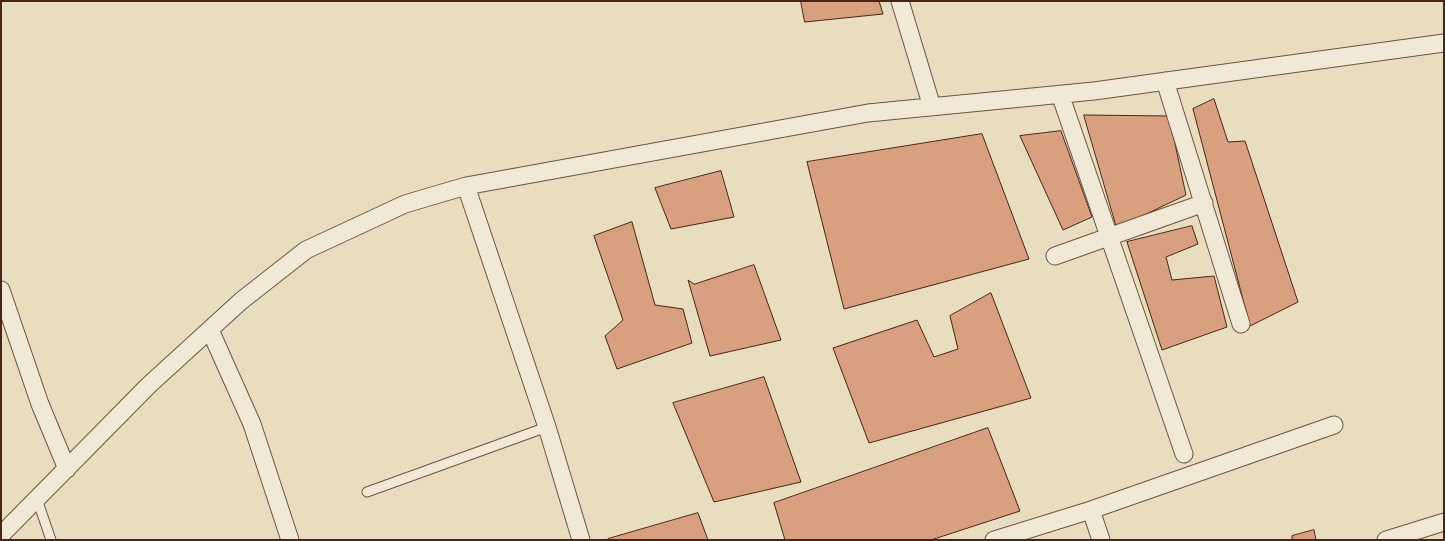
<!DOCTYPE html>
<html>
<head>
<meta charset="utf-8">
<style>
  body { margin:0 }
  #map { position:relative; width:1445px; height:541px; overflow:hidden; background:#e8ddbf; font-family:"IM FELL French Canon",serif }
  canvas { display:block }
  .frame { position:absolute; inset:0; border:2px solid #482516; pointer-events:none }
</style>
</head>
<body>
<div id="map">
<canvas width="1445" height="541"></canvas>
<div class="frame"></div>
</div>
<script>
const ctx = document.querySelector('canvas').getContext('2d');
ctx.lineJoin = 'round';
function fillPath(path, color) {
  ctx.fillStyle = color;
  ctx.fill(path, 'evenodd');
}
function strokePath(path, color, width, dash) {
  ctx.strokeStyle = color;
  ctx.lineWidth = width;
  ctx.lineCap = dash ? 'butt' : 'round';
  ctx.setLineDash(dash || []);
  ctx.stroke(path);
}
const building = new Path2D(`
  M801,1H879L883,14L805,22Z
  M1214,99L1228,142L1245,141L1298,302L1250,326L1193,109Z
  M1084,115L1169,116L1186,195L1117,228Z
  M1061,131L1092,217L1063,230L1020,136Z
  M982,134L1029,259L844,309L807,162Z
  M721,171L734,217L671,229L655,188Z
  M632,222L655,305L683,309L692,343L617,369L605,336L623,320L594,236Z
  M1192,226L1198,244L1166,257L1172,280L1214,276L1227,327L1162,350L1127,242Z
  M754,265L781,340L710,356L688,280L694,284Z
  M991,293L1031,398L869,443L833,348L917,320L934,357L958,349L950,316Z
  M764,377L801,482L714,502L673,403Z
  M988,428L1020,511L931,540H785L774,503Z
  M698,513L708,540H608V539Z
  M1314,530L1316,540H1292V536Z`);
const service = new Path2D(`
  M367,492L547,427
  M37,499L51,540`);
const minor = new Path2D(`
  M900,1L932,107
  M1165,81L1241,324
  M1060,94L1184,454
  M466,186L547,427L581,540
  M1055,256L1204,203
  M1,290L40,404L67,469
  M210,330L252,424L290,540
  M1091,510L1101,540
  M1,535L149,385L241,301L306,250L405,204L466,186L868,113L1094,91L1444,43
  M994,540L1091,510L1334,425
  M1386,540L1444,522`);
fillPath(building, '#d9a080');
strokePath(building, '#482516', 1);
strokePath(service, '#705340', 11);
strokePath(minor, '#705340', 19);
strokePath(service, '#f0e9d5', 9);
strokePath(minor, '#f0e9d5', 17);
</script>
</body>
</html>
